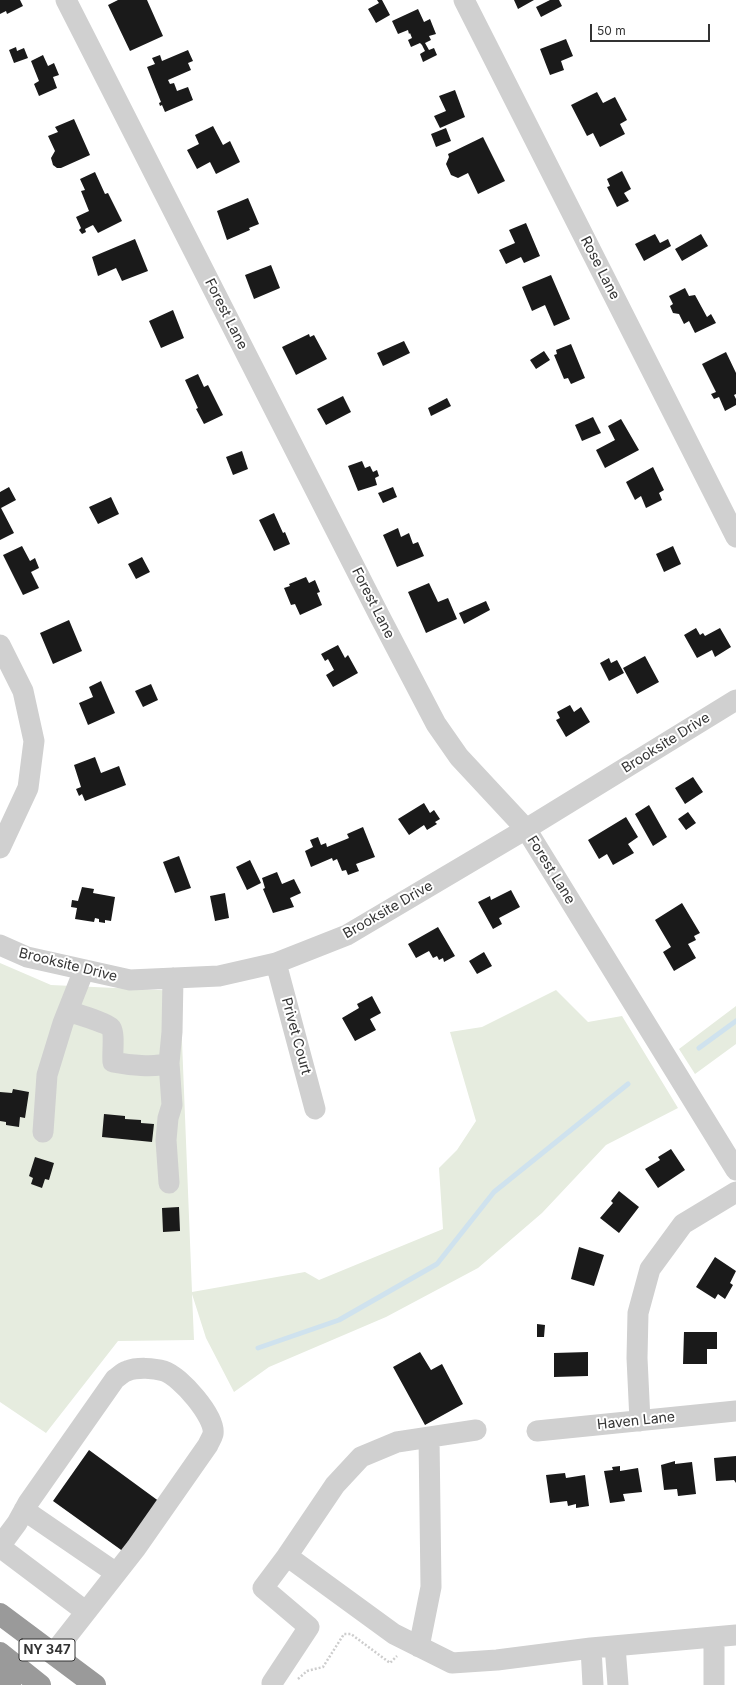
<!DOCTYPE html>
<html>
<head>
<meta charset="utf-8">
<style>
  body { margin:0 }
  #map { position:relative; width:736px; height:1685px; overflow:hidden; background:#fff; font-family:Inter,sans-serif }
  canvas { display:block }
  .scale { position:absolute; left:590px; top:24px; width:120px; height:18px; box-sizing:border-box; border:2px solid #333; border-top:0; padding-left:5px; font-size:12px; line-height:14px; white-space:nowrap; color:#333; -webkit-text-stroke:3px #fff; paint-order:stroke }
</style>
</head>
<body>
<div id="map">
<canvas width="736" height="1685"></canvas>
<div class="scale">50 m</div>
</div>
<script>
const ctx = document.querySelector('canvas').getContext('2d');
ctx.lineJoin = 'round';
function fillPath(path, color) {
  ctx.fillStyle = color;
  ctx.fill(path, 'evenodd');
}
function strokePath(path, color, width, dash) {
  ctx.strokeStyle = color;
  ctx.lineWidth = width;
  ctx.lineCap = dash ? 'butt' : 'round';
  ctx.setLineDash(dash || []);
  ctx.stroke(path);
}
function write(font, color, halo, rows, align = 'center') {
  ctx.font = font + ' Inter,sans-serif';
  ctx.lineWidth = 4;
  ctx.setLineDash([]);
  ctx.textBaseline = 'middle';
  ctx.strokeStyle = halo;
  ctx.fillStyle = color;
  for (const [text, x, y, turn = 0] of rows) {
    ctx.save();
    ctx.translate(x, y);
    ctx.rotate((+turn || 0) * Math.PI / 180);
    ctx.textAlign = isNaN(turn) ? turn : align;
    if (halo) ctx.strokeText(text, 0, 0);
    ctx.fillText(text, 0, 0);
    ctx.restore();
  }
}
const green = new Path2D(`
  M0,963L51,985L180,991L192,1292L305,1272L319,1280L443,1229L439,1168L457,1150L476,1121L450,1032L482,1027L556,990L588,1022L622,1016L678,1108L606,1145L542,1213L478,1268L386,1317L269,1367L234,1392L206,1338L192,1294L194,1340L118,1341L46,1433L0,1402Z
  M736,1006V1044L695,1074L679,1049Z`);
const stream = new Path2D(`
  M699,1048L736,1021
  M258,1348L339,1320L437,1264L494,1192L628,1084`);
const building = new Path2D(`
  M0,0H20L23,6L7,14L6,11L0,14Z
  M118,0H147L163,36L130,51L108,5Z
  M377,0H382L390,15L376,23L368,9L379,3Z
  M514,0H534L518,9Z
  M550,0H559L562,6L541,17L536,7Z
  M418,9L424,22L430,19L436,34L429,36L431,40L425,43L429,50L434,48L437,55L423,62L420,54L425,51L422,45L420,43L411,47L408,40L412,38L410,33L409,34L408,30L398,34L392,21Z
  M566,39L573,56L561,61L564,70L550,75L540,49Z
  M16,47L17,51L24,48L28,58L14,63L9,50Z
  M188,50L193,61L188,63L191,70L168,80L170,84L174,83L177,91L188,87L193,100L165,112L162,105L160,106L159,103L161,102L147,67L155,64L152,58L160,55L162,61Z
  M43,55L48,66L54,63L59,75L53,77L57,88L39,96L34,84L39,81L31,61Z
  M455,90L465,117L440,128L434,116L446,111L439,96Z
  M597,92L603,103L615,97L627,120L620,124L625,134L600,147L593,133L587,136L571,105Z
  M74,119L90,155L61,168H57L53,165L51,158L55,151L48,136L58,132L55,127Z
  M213,126L223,145L230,141L240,162L216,174L210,162L197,169L187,150L199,144L195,135Z
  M446,128L451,141L436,147L431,134Z
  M483,137L505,181L478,194L468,173L458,178L451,175L446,164L449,157L448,154Z
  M622,171L631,189L624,193L629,201L617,207L607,187L610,186L607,179Z
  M95,172L105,194L108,193L122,221L98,233L93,225L85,229L86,232L82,234L79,230L81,228L76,217L89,211L81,191L85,190L80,179Z
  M248,198L259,224L249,228L250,230L227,240L217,211Z
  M526,223L540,256L524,263L521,257L506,264L499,250L515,243L509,230Z
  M655,234L660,243L668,239L671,246L644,261L635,244Z
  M701,234L708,246L682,261L675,249Z
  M135,239L148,271L122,281L116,268L98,276L92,257Z
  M271,265L280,288L254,299L245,275Z
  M551,275L570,319L554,326L545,305L532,311L522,287Z
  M685,288L689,296L695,295L707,317L711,314L716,323L695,333L689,321L684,324L679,314L673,313L670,306L673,304L669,296Z
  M173,310L184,338L161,348L149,321Z
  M309,334L310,337L314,335L327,359L296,375L282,347Z
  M404,341L410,353L383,366L377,353Z
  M571,344L585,378L571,384L568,378L564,379L554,355L557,354L556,350Z
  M544,351L550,360L536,369L530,360Z
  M726,352L736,373V394L734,395L736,399V405L725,411L719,397L714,399L711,394L716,392L702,364Z
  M198,374L204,387L208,385L223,415L204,424L196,409L198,408L185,380Z
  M343,396L351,412L326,425L317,409Z
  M447,398L451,406L431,416L428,408Z
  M593,417L601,433L582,441L575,425Z
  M621,419L639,450L605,468L596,450L615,440L608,426Z
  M242,451L248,469L233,475L226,457Z
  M362,461L365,468L370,466L373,472L377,470L379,476L375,478L377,485L358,491L348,466Z
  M653,467L664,490L659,493L662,500L646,508L641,496L635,500L626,482Z
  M9,487L16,500L1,508L14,533L0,540V492Z
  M393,487L397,497L383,503L378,493Z
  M111,497L119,514L98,524L89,507Z
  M274,513L283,533L285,532L290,544L274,551L259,520Z
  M398,528L401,537L409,533L413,544L418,542L424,556L397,567L383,535Z
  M22,546L30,561L35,558L39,568L31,572L39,588L23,595L3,555Z
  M673,546L681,564L664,572L656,554Z
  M142,557L150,572L136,579L128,564Z
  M306,577L309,583L315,580L320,592L317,593L322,605L300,615L295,604L291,605L284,588L290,586L289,584Z
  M429,583L438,602L448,598L457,619L426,633L408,592Z
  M486,601L490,610L464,624L459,613Z
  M69,620L82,651L53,664L40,633Z
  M696,628L700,635L703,633L705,636L720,628L731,647L715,657L712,650L697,658L684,635Z
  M338,645L345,658L348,655L358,673L333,687L326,675L334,670L328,659L325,661L321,654Z
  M645,656L659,682L637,694L623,668Z
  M609,658L611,663L617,660L624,673L609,681L600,663Z
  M101,681L115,713L88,725L79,703L93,697L89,687Z
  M151,684L158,700L143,707L135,691Z
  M570,705L574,712L581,707L590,722L566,737L556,720L560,718L557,712Z
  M95,757L101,773L119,766L126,785L85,801L82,794L79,796L76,789L81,787L74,765Z
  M693,777L703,792L685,804L675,788Z
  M424,803L430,813L434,810L440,819L435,822L437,824L427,830L424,825L409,835L398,819Z
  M649,805L667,837L653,846L635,814Z
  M688,812L696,823L686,830L678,819Z
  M626,817L638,837L628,844L634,853L613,865L607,854L599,859L588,840Z
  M363,827L375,857L356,864L359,871L348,875L346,870L342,871L337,859L333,861L332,858L311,867L305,851L313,847L310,840L318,837L321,845L326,843L327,847L349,838L347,834Z
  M179,856L191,888L175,893L163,862Z
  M250,860L261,883L247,890L236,867Z
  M277,872L282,884L294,879L301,893L290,898L294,907L273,913L263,889L265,888L262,878Z
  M82,887L94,889L93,893L115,897L111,921L105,920V923L99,922V919L95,918L94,922L75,919L77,908L71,907L72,900L78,901Z
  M511,890L520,907L499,918L502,924L493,929L478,902L490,896L491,900Z
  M225,893L229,918L215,921L210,896Z
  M682,903L700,933L694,936L696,940L688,944L696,958L674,971L663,952L671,947L655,920Z
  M438,927L455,956L444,962L443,958L439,960L437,956L433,958L429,951L416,958L408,944Z
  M484,952L492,966L477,974L469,961Z
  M372,996L381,1013L370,1019L376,1030L355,1041L342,1018L359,1008L357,1004Z
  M13,1089L29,1092L25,1118L20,1117L19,1127L6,1125V1122L0,1121V1092L12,1093Z
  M104,1114L125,1116V1119L141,1120V1123L154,1124L152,1142L102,1137Z
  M671,1149L685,1170L658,1188L645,1169L660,1160L658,1157Z
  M35,1157L54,1163L49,1180L45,1179L42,1188L31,1184L33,1178L29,1176Z
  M619,1191L639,1207L619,1233L600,1218L613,1203L611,1201Z
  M179,1207L180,1231L163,1232L162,1208Z
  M579,1247L604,1255L594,1286L571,1279Z
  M715,1257L736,1271L730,1283L733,1285L725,1299L718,1294L715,1299L696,1287Z
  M537,1324L545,1325L544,1337H537Z
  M684,1332H717V1349H707V1364H683Z
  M420,1352L431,1370L442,1364L463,1404L425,1425L393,1367Z
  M588,1352V1376L554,1377V1353Z
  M89,1450L160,1502L124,1552L53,1501Z
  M736,1456V1483L734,1480L716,1481L714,1458Z
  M675,1461V1464L692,1462L696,1494L678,1496L677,1489L664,1490L661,1465Z
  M620,1466V1471L638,1468L642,1492L623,1494L625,1501L610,1503L604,1471L613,1470L612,1467Z
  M565,1473L566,1478L585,1475L589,1506L576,1508V1504L568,1506L567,1501L550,1503L546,1475Z`);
const path = new Path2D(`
  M298,1679L307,1671L323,1667L344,1634H351L390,1663L397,1656`);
const minor = new Path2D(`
  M66,0L379,615L436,724L459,757L526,829L736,1170
  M464,0L736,537
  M0,645L23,691L34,741L28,788L0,848
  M0,945L27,957L130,980L219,976L276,963L347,935L526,829L736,700
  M276,963L315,1109
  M68,1011C76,1014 107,1023 111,1028C115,1034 112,1054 113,1062C128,1065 155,1068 169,1063
  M43,1132L47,1075L63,1023L84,970
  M169,1183L166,1140L168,1118L172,1105L169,1063L172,1032L173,978
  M640,1421L637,1358L638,1313L650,1269L683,1224L736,1192
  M537,1431L736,1411
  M24,1510L116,1573
  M0,1546L17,1523L28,1503L115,1379C118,1377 123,1372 127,1371C137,1367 154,1368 164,1371C180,1376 216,1417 213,1434C212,1438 209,1442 208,1445L136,1548L53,1654
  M0,1547L85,1611
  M287,1556L335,1485L361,1457L397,1442L476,1430
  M714,1637V1685
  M615,1646L618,1685
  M419,1647L431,1587L429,1437
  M591,1648L593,1685
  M272,1683L309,1627L263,1588L287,1556L394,1634L452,1663L497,1660L591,1648L736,1635`);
const highway = new Path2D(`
  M0,1614L95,1685
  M0,1653L40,1685
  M0,1662L10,1685`);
const shields = [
  [47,1650,56]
];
const shieldNames = [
  ["NY 347",47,1650]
];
const streetNames = [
  ["Rose Lane",600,268,63],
  ["Forest Lane",226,314,63],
  ["Forest Lane",373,603,63],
  ["Brooksite Drive",666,743,-32],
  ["Forest Lane",551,870,58],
  ["Brooksite Drive",388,910,-30],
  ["Brooksite Drive",68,965,14],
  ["Privet Court",296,1036,75],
  ["Haven Lane",636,1421,-6]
];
fillPath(green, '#e6ecdf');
strokePath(stream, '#cfe2ee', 5);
fillPath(building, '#1a1a1a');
strokePath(path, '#cdcdcd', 2.5, [2, 2]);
strokePath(minor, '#d0d0d0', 21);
strokePath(highway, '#9a9a9a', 22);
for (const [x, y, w] of shields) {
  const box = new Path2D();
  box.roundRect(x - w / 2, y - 11, w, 22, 3);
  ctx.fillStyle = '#fff';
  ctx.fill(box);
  strokePath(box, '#333', 1);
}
write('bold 13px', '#333', null, shieldNames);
write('14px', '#333', '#fff', streetNames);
</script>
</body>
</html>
